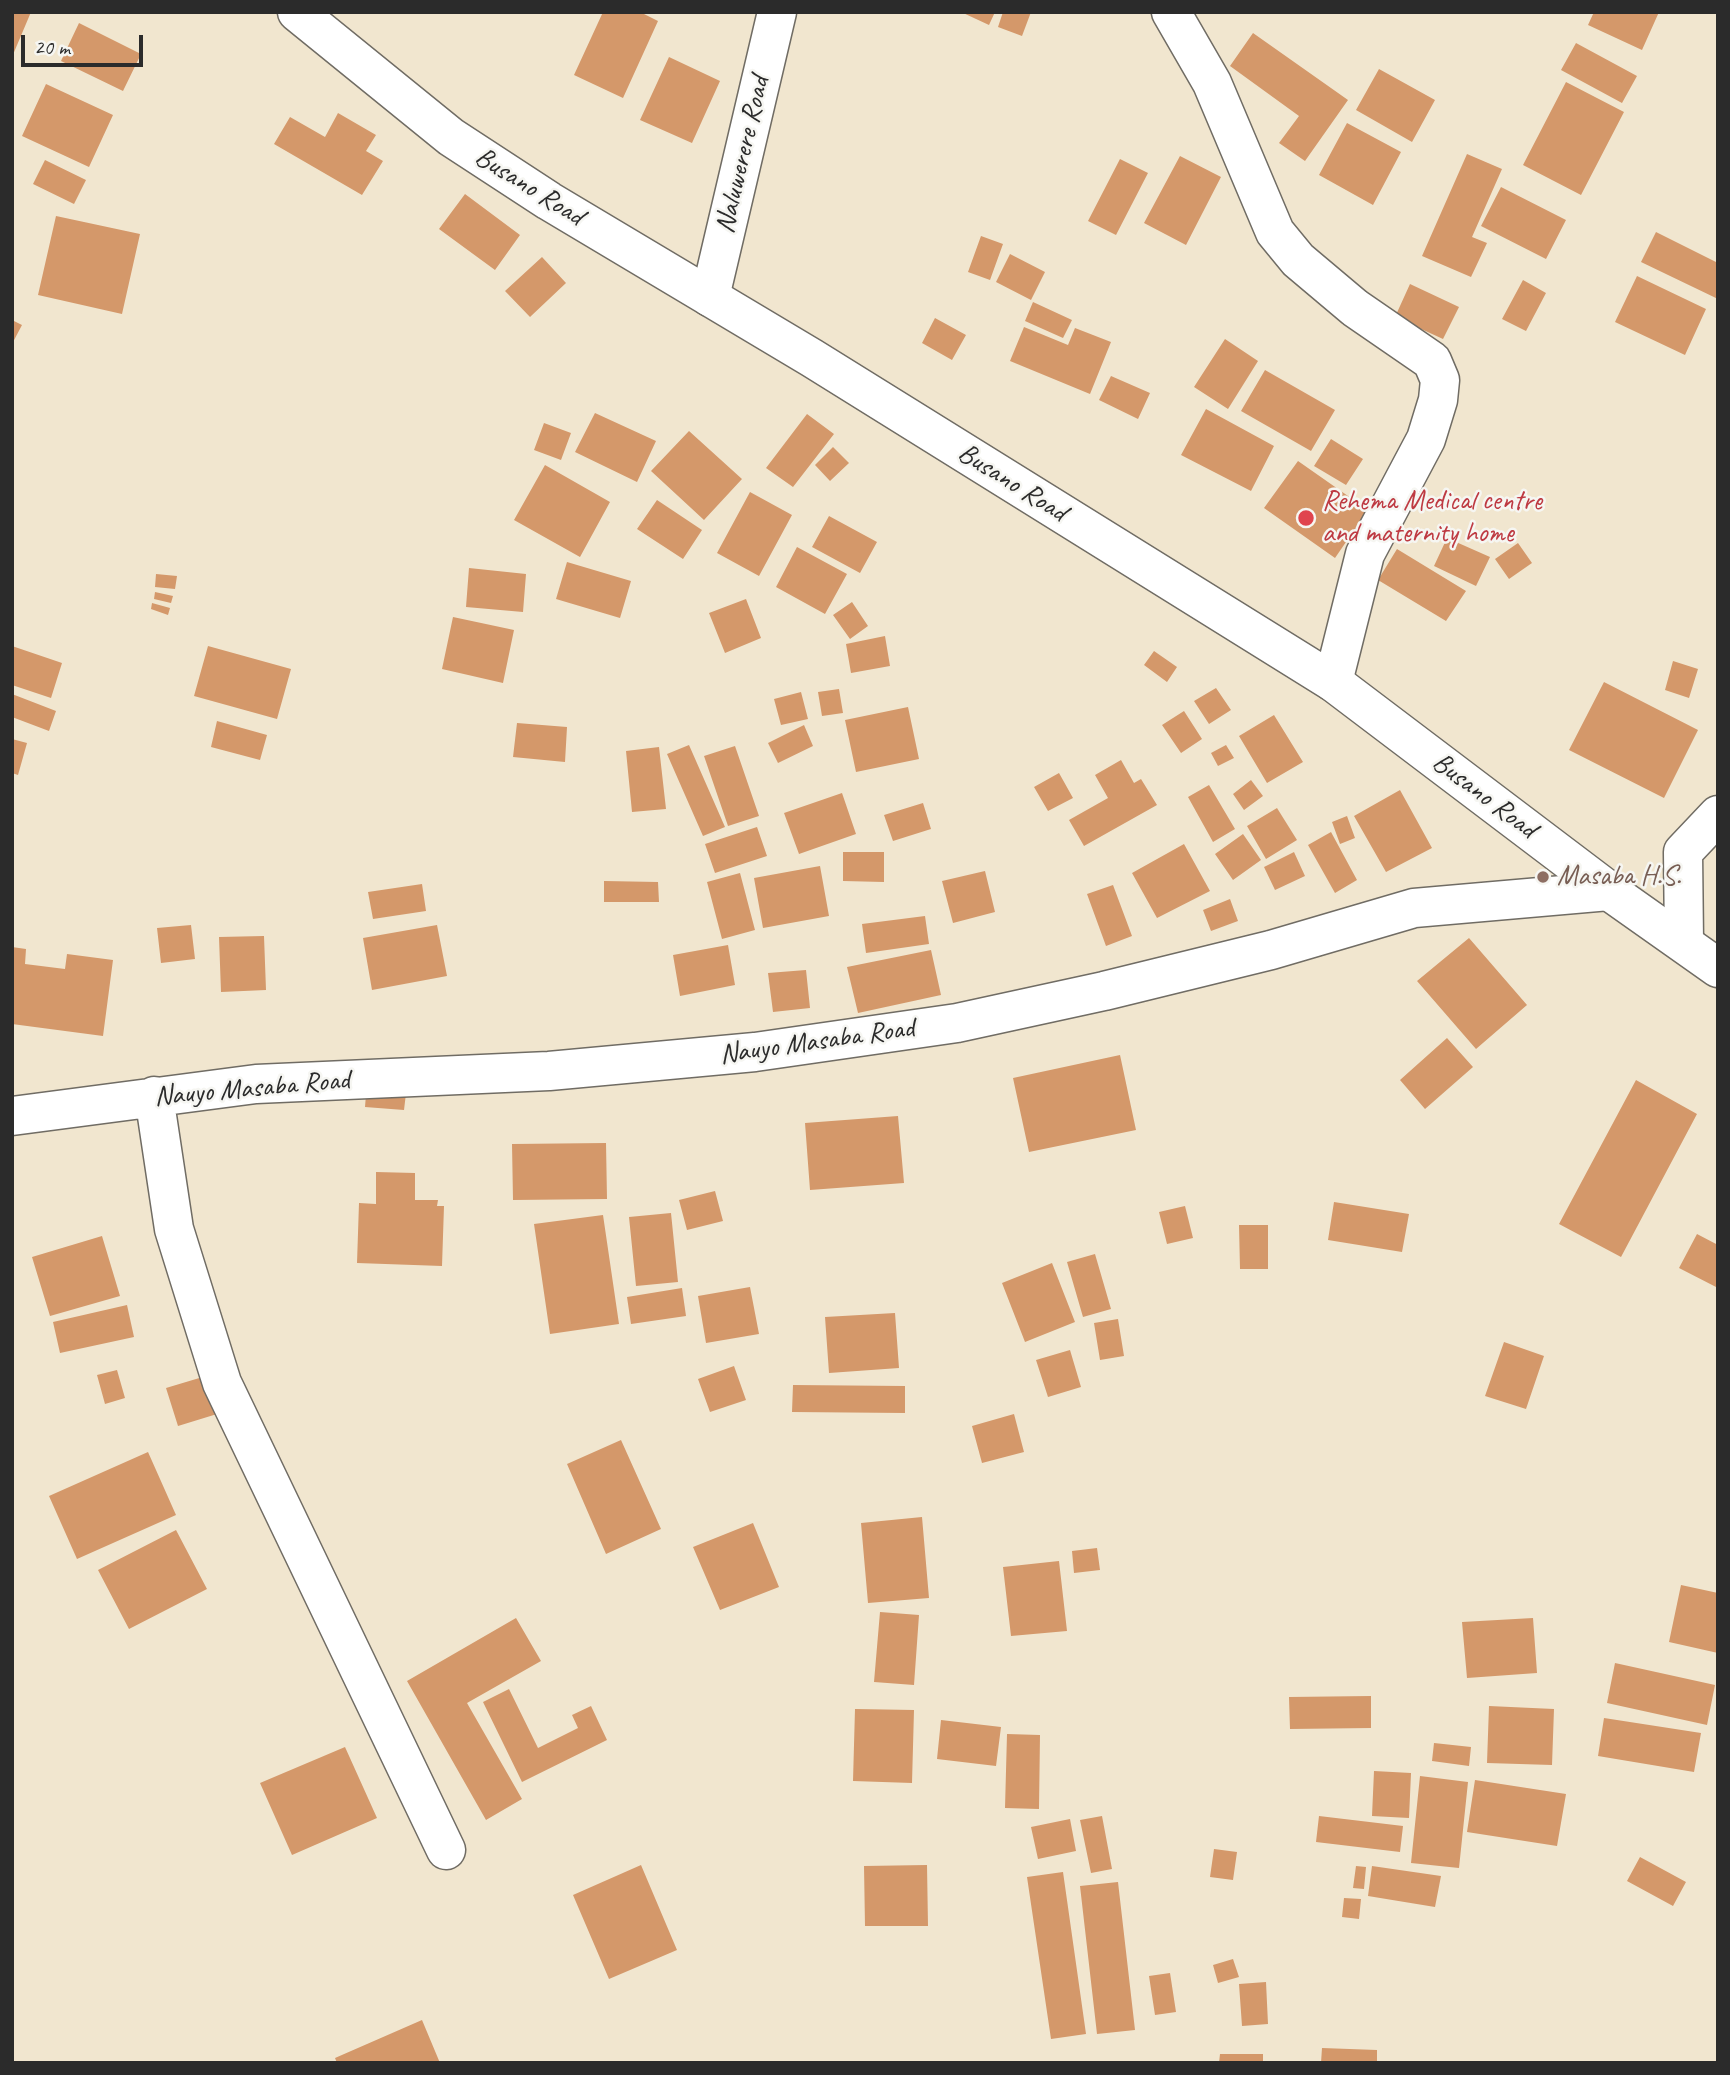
<!DOCTYPE html>
<html>
<head>
<meta charset="utf-8">
<style>
  body { margin:0 }
  #map { position:relative; width:1730px; height:2075px; overflow:hidden; background:#f1e6cf; font-family:Caveat,sans-serif }
  canvas { display:block }
  .frame { position:absolute; inset:0; border:14px solid #2b2b2b; pointer-events:none }
  .scale { position:absolute; left:21px; top:35px; width:122px; height:32px; box-sizing:border-box; border:4px solid #2b2b2b; border-top:0; padding-left:9px; font-size:21px; line-height:24px; white-space:nowrap; color:#2b2b2b; -webkit-text-stroke:5px #f6f6f2; paint-order:stroke }
</style>
</head>
<body>
<div id="map">
<canvas width="1730" height="2075"></canvas>
<div class="frame"></div>
<div class="scale">20 m</div>
</div>
<script>
const ctx = document.querySelector('canvas').getContext('2d');
ctx.lineJoin = 'round';
function fillPath(path, color) {
  ctx.fillStyle = color;
  ctx.fill(path, 'evenodd');
}
function strokePath(path, color, width, dash) {
  ctx.strokeStyle = color;
  ctx.lineWidth = width;
  ctx.lineCap = dash ? 'butt' : 'round';
  ctx.setLineDash(dash || []);
  ctx.stroke(path);
}
function write(font, color, halo, rows, align = 'center') {
  ctx.font = font + ' Caveat,sans-serif';
  ctx.lineWidth = 5;
  ctx.setLineDash([]);
  ctx.textBaseline = 'middle';
  ctx.strokeStyle = halo;
  ctx.fillStyle = color;
  for (const [text, x, y, turn = 0] of rows) {
    ctx.save();
    ctx.translate(x, y);
    ctx.rotate((+turn || 0) * Math.PI / 180);
    ctx.textAlign = isNaN(turn) ? turn : align;
    if (halo) ctx.strokeText(text, 0, 0);
    ctx.fillText(text, 0, 0);
    ctx.restore();
  }
}
const building = new Path2D(`
  M12,12H31L12,57Z
  M603,12H640L658,21L623,98L574,75Z
  M961,12H995L989,25Z
  M1003,12H1031L1022,36L998,27Z
  M1594,12H1659L1642,50L1588,25Z
  M79,23L141,54L123,91L61,61Z
  M1253,33L1348,100L1305,161L1279,143L1299,116L1230,66Z
  M1576,43L1637,76L1622,103L1561,70Z
  M669,57L720,81L692,143L640,120Z
  M1379,69L1435,100L1412,142L1356,110Z
  M1566,82L1624,112L1581,195L1523,165Z
  M46,84L113,115L89,167L22,136Z
  M338,113L376,135L366,151L383,161L362,195L274,144L290,117L325,137Z
  M1347,123L1401,152L1373,205L1319,175Z
  M1467,154L1502,169L1472,237L1487,243L1471,277L1422,256Z
  M1180,156L1221,177L1186,245L1144,223Z
  M1120,159L1148,173L1116,235L1088,221Z
  M45,160L86,180L74,204L33,184Z
  M1501,187L1566,220L1546,259L1481,226Z
  M465,194L520,235L495,270L439,229Z
  M56,216L140,234L122,314L38,295Z
  M1656,232L1718,263V299L1641,262Z
  M981,236L1003,244L990,280L968,272Z
  M1010,254L1045,272L1031,300L996,282Z
  M542,257L566,283L530,317L505,291Z
  M1637,276L1706,309L1685,355L1615,322Z
  M1523,280L1546,293L1526,331L1502,319Z
  M1410,284L1459,307L1443,339L1395,317Z
  M1033,302L1072,320L1063,338L1025,321Z
  M935,318L966,335L952,360L922,343Z
  M12,320L22,325L12,344Z
  M1024,327L1068,345L1075,328L1111,342L1090,394L1010,361Z
  M1225,339L1258,361L1228,409L1194,387Z
  M1265,370L1335,410L1311,451L1241,411Z
  M1111,376L1150,393L1138,419L1099,400Z
  M1206,409L1274,446L1251,491L1181,455Z
  M595,413L656,441L637,482L575,452Z
  M807,414L834,434L793,487L766,468Z
  M544,423L571,433L561,460L534,450Z
  M689,431L742,479L704,520L651,471Z
  M1331,439L1363,459L1346,485L1314,466Z
  M833,447L849,463L830,481L815,465Z
  M1298,461L1368,510L1335,558L1264,508Z
  M545,465L610,502L580,557L514,520Z
  M750,492L792,515L759,576L717,553Z
  M657,500L702,530L683,559L637,529Z
  M829,516L877,542L860,573L812,547Z
  M1447,538L1490,557L1476,586L1434,566Z
  M1518,543L1532,563L1509,579L1495,559Z
  M797,547L847,574L825,614L776,587Z
  M1397,549L1466,591L1446,621L1378,580Z
  M567,562L631,581L620,618L556,599Z
  M469,568L526,574L523,612L466,607Z
  M156,574L177,576L175,589L155,587Z
  M155,592L173,596L171,603L154,599Z
  M746,599L761,638L725,653L709,613Z
  M852,602L868,626L850,639L833,615Z
  M152,603L170,608L168,615L151,609Z
  M453,617L514,630L503,683L442,669Z
  M885,636L890,666L851,673L846,644Z
  M12,646L62,663L51,698L12,685Z
  M208,646L291,669L277,719L194,696Z
  M1154,651L1177,667L1167,682L1144,665Z
  M1673,661L1698,669L1689,698L1665,690Z
  M1604,682L1698,730L1664,798L1569,750Z
  M1216,688L1231,710L1209,724L1194,701Z
  M839,689L843,713L822,716L818,692Z
  M801,692L808,719L781,725L774,699Z
  M12,694L56,711L49,731L12,717Z
  M908,707L919,759L856,772L845,720Z
  M1184,711L1202,739L1181,753L1162,725Z
  M1274,715L1303,762L1267,783L1239,736Z
  M217,721L267,735L260,760L211,747Z
  M517,723L567,727L565,762L513,757Z
  M804,725L813,746L778,763L768,743Z
  M12,739L27,743L18,775L12,773Z
  M689,745L725,827L703,836L667,754Z
  M1226,745L1234,758L1218,766L1211,753Z
  M735,746L759,816L728,826L704,756Z
  M659,747L666,809L632,812L626,751Z
  M1121,760L1134,783L1141,779L1157,805L1084,846L1069,820L1108,798L1095,775Z
  M1059,773L1073,798L1048,811L1034,787Z
  M1251,780L1263,796L1244,810L1233,794Z
  M1209,785L1235,829L1213,842L1188,797Z
  M1400,790L1432,848L1386,872L1354,816Z
  M842,793L856,834L799,854L784,813Z
  M923,803L931,829L893,841L884,815Z
  M1277,808L1297,840L1266,859L1247,826Z
  M1347,816L1355,838L1340,844L1332,822Z
  M757,827L767,856L715,873L705,844Z
  M1331,832L1357,880L1335,893L1308,845Z
  M1243,834L1261,860L1233,880L1215,854Z
  M1184,844L1210,891L1157,918L1132,873Z
  M843,852H884V882L843,881Z
  M1294,852L1305,876L1275,890L1264,867Z
  M820,866L829,916L763,928L754,878Z
  M985,871L995,912L953,923L942,881Z
  M740,873L755,930L722,939L707,882Z
  M604,881L658,882L659,902H604Z
  M422,884L426,911L373,919L368,892Z
  M1113,885L1132,936L1106,946L1087,894Z
  M1230,899L1238,921L1211,931L1203,910Z
  M925,916L929,944L866,953L862,924Z
  M191,925L195,959L161,963L157,928Z
  M437,925L447,976L372,990L363,938Z
  M264,936L266,990L221,992L219,937Z
  M1469,938L1527,1005L1476,1049L1417,981Z
  M728,945L735,985L680,996L673,955Z
  M12,947L26,949L25,964L65,969L67,954L113,960L103,1036L12,1024Z
  M931,950L941,995L858,1013L847,967Z
  M806,970L810,1008L773,1012L768,973Z
  M1447,1038L1473,1067L1425,1109L1400,1080Z
  M1120,1055L1136,1130L1029,1152L1013,1078Z
  M1636,1080L1697,1114L1621,1257L1559,1224Z
  M367,1082L407,1085L404,1110L365,1107Z
  M898,1116L904,1183L810,1190L805,1123Z
  M606,1143L607,1199L513,1200L512,1144Z
  M376,1172L415,1173V1200H438L437,1206H444L442,1266L357,1263L359,1203L376,1204Z
  M715,1191L723,1221L687,1230L679,1200Z
  M1334,1202L1409,1214L1402,1252L1328,1240Z
  M1185,1206L1193,1238L1167,1244L1159,1212Z
  M671,1213L678,1282L636,1286L629,1217Z
  M603,1215L619,1324L550,1334L534,1224Z
  M1239,1225H1268V1269H1240Z
  M1697,1234L1718,1245V1288L1679,1268Z
  M102,1236L120,1296L50,1316L32,1257Z
  M1095,1254L1111,1309L1083,1317L1067,1262Z
  M1052,1263L1075,1322L1025,1342L1002,1283Z
  M750,1287L759,1334L706,1343L698,1296Z
  M682,1288L686,1316L631,1324L627,1297Z
  M127,1305L134,1337L60,1353L53,1322Z
  M895,1313L899,1368L829,1373L825,1317Z
  M1118,1319L1124,1356L1100,1360L1094,1323Z
  M1504,1342L1544,1356L1526,1409L1485,1396Z
  M1070,1350L1081,1387L1048,1397L1036,1360Z
  M734,1366L746,1400L710,1412L698,1379Z
  M117,1370L125,1398L105,1404L97,1375Z
  M206,1376L217,1414L178,1426L166,1388Z
  M793,1385L905,1386V1413L792,1412Z
  M1014,1414L1024,1452L982,1463L972,1426Z
  M621,1440L661,1529L606,1554L567,1464Z
  M148,1452L176,1515L77,1559L49,1496Z
  M922,1517L929,1598L868,1603L861,1523Z
  M753,1523L779,1587L720,1610L693,1547Z
  M176,1530L207,1589L129,1629L98,1570Z
  M1097,1548L1100,1570L1074,1573L1072,1551Z
  M1059,1561L1067,1631L1011,1636L1003,1567Z
  M1681,1585L1718,1593V1653L1669,1642Z
  M880,1612L919,1615L914,1685L874,1682Z
  M516,1618L541,1661L467,1703L522,1799L486,1820L407,1681Z
  M1533,1618L1537,1673L1467,1678L1462,1622Z
  M1615,1663L1715,1685L1707,1725L1607,1703Z
  M509,1689L538,1748L578,1728L572,1715L591,1706L607,1740L522,1782L483,1702Z
  M1371,1696V1728L1290,1729L1289,1697Z
  M1489,1706L1554,1709L1552,1765L1487,1763Z
  M855,1709L914,1710L912,1783L853,1781Z
  M1604,1718L1701,1733L1694,1772L1598,1756Z
  M941,1720L1001,1727L996,1766L937,1759Z
  M1007,1734L1040,1735L1039,1809L1005,1808Z
  M1434,1743L1471,1747L1469,1766L1432,1761Z
  M345,1747L377,1818L292,1855L260,1783Z
  M1374,1771L1411,1773L1409,1818L1372,1816Z
  M1420,1776L1468,1782L1459,1868L1411,1863Z
  M1475,1780L1566,1794L1557,1846L1467,1832Z
  M1102,1816L1112,1869L1091,1873L1080,1820Z
  M1319,1816L1403,1826L1400,1852L1316,1842Z
  M1070,1819L1076,1851L1038,1859L1031,1827Z
  M1214,1849L1237,1852L1233,1880L1210,1877Z
  M1640,1857L1686,1882L1673,1906L1627,1881Z
  M641,1865L677,1950L609,1979L573,1895Z
  M927,1865L928,1926H865L864,1866Z
  M1356,1866L1366,1867L1364,1889L1353,1888Z
  M1372,1866L1441,1876L1435,1907L1368,1896Z
  M1063,1872L1086,2034L1051,2039L1027,1877Z
  M1118,1882L1135,2030L1097,2034L1080,1886Z
  M1344,1898L1361,1899L1359,1919L1342,1917Z
  M1233,1959L1239,1977L1218,1983L1213,1965Z
  M1170,1973L1176,2012L1155,2015L1149,1976Z
  M1266,1982L1268,2024L1242,2026L1239,1984Z
  M422,2020L440,2063H337L335,2058Z
  M1322,2048L1377,2050V2063H1321Z
  M1220,2054H1263V2063H1219Z`);
const minor = new Path2D(`
  M1171,12L1212,83L1275,232L1298,260L1355,308L1432,361L1440,380L1438,400L1426,439L1365,554L1333,682
  M710,297L777,12
  M1684,942L1683,852L1718,815
  M154,1096L174,1229L222,1383L446,1850
  M12,1116L256,1084L549,1071L755,1052L957,1023L1104,991L1271,950L1414,908L1609,891`);
const tertiary = new Path2D(`
  M297,12L451,137L549,201L812,358L1333,682L1609,891L1718,968`);
const markers = [
  [1306,518,9,"#e0444e"],
  [1543,877,7,"#8d6e63"]
];
const streetNames = [
  ["Naluwerere Road",743,155,-77],
  ["Busano Road",529,187,32],
  ["Busano Road",1012,483,32],
  ["Busano Road",1484,796,37],
  ["Nauyo Masaba Road",817,1042,-8],
  ["Nauyo Masaba Road",252,1089,-5]
];
const healthNames = [
  ["Rehema Medical centre",1322,502],
  ["and maternity home",1322,534]
];
const educationNames = [
  ["Masaba H.S.",1557,877]
];
fillPath(building, '#d4986a');
strokePath(minor, '#706c64', 41);
strokePath(tertiary, '#706c64', 41);
strokePath(minor, '#fff', 38);
strokePath(tertiary, '#fff', 38);
for (const [x, y, r, color] of markers) {
  const dot = new Path2D();
  dot.arc(x, y, r, 0, 2 * Math.PI);
  ctx.fillStyle = color;
  ctx.fill(dot);
  strokePath(dot, '#f6f6f2', 2.5);
}
write('28px', '#2b2b2b', '#f6f6f2', streetNames);
write('28px', '#be3a42', '#f6f6f2', healthNames, 'left');
write('28px', '#785e54', '#f6f6f2', educationNames, 'left');
</script>
</body>
</html>
